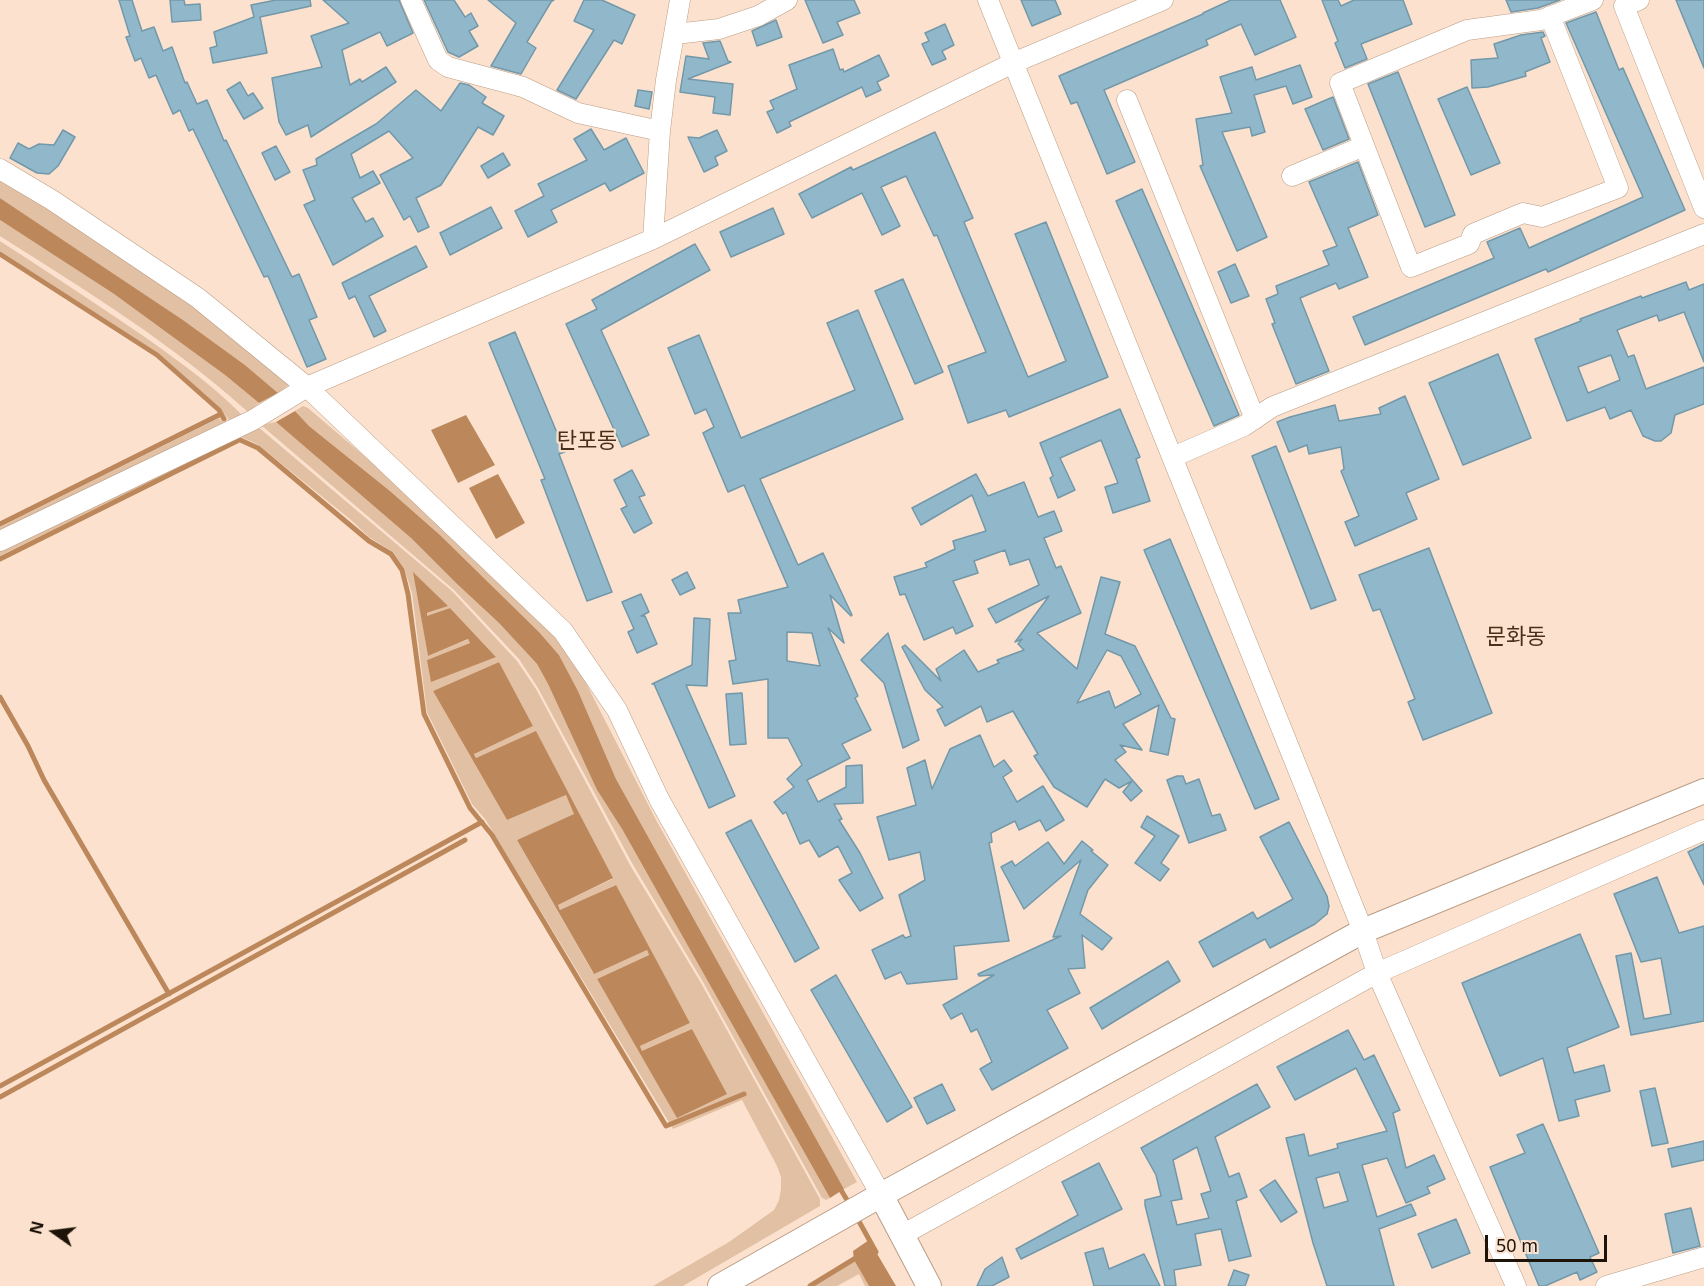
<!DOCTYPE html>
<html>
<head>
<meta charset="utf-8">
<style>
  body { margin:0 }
  #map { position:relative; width:1704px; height:1286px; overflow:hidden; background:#fce2ce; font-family:"Noto Sans",sans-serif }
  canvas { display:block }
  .north { position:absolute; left:24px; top:1202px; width:60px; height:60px; -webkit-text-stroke:4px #fce2ce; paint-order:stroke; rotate:284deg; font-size:16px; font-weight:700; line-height:24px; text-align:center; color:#1d1309 }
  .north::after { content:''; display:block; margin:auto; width:21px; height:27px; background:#1d1309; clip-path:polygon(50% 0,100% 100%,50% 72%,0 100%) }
  .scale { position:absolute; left:1485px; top:1235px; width:122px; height:27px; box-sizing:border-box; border:3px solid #1d1309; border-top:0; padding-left:8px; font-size:18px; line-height:21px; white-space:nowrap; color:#1d1309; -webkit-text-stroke:4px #fce2ce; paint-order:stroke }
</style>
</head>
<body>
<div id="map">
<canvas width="1704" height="1286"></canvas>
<div class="north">N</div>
<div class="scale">50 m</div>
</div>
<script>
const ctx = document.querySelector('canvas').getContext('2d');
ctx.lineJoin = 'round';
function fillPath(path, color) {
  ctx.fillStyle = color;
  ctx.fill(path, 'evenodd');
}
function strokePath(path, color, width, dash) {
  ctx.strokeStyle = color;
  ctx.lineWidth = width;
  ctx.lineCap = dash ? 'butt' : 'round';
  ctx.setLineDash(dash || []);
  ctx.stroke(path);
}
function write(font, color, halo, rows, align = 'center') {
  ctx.font = font + ' "Noto Sans","Noto Sans KR",sans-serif';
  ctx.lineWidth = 4.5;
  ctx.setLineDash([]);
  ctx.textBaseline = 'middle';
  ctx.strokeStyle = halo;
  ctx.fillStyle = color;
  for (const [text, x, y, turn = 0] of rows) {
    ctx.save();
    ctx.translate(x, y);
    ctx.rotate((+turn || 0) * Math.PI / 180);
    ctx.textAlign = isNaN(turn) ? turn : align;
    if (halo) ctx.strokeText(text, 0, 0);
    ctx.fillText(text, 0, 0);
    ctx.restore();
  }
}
const green = new Path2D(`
  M0,178L193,305L291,383L278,393L245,365L183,320L0,198Z
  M0,220L114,294L225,375L259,403L248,412C173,344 85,290 0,236Z
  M0,241C48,272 95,303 142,335C177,360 212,384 242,415L229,420L220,408L158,353L0,251Z
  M303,406L308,408L416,500L567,646L655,818L857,1182L844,1189L616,779L578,691L559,655L539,632L440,535L390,491L309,426L295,411Z
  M219,418L224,423L0,532V527Z
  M276,422L411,538L457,584L499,623L537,664L548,684L597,790L622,829L830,1198L826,1200L822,1198L703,982L632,863L538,688L519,659L454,590L261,425Z
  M257,426L452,591L517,661L536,689L630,865L701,983L820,1199V1206L683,1286H653L729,1242L774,1210L779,1200L781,1189V1177L777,1166L742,1100L673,1129L485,819L472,804L427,712L412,593L404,568L393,552L369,537L351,520L257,444L241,437L0,556V551ZM414,573L447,606L426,614L427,617L450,608L496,657L427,660L470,643L469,639L428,656ZM499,662L533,726L474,753L476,758L536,732L612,879L558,905L561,911L615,885L690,1023L640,1046L642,1052L692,1029L726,1093L677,1117L597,979L649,955L647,950L593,973L517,840L575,814L566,795L507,820L433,691Z
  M854,1260L869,1286H865L859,1274L837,1286H814Z`);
const water = new Path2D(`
  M0,198L183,320L245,365L278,393L259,403L225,375L114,294L0,220Z
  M295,411L309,426L390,491L440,535L539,632L559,655L578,691L616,779L844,1189L830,1198L622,829L597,790L548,684L537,664L499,623L457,584L411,538L276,422Z
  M466,415L495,465L458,483L431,430Z
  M498,474L525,523L496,539L469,488Z
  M413,572L448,606L427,613V616L450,608L496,657L431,682L427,660L470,643L468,639L428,656Z
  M499,662L533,726L474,754L476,758L536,731L613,878L558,905L560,910L616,885L690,1023L640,1046L642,1051L692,1029L727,1094L677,1118L597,979L649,955L647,950L594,974L517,840L574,814L566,795L507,820L433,691Z
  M869,1240L896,1286H869L854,1260L853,1251Z`);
const stream = new Path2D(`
  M0,254L157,355L219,410L224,419
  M238,439L258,448L369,541L391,554L402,570L408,594L424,714L470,808L492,835L666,1126L744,1094
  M0,524L221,414
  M0,559L239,440
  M0,697L28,746L44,780L169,994
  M0,1086L482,822
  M0,1097L465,840
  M838,1185L850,1205
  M856,1216L876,1252
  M810,1286L859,1256`);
const building = new Path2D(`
  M119,0H132L142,31L154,27L163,51L172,47L185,83L187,82L197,104L207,100L224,141L226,140L292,277L299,274L317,317L309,320L326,359L307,367L268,276L264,277L193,129L189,131L180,110L173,114L156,75L149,78L141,58L135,61L126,37L130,36Z
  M170,0H184L185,5L200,4L201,20L172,22Z
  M276,0H310L311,6L260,17L267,53L213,63L210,48L217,46L214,32L254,17L251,5Z
  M323,0H399L413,33L387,46L380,32L342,50L350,85L360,79L362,82L386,67L396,82L311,137L308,125L286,135L279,122L272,78L322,67L311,36L349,23Z
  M424,0H454L465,17L471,13L478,26L469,31L478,46L459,57L448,52Z
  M488,0H554L551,2L527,42L536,48L521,74L491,66L516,23Z
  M584,0H602L635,15L622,44L614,40L576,99L557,90L594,30L574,21Z
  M805,0H854L860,13L837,22L843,35L823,43Z
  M1021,0H1055L1061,14L1032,26Z
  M1231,0H1280L1296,37L1255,55L1241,24L1206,40L1208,45L1104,90L1135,162L1107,174L1077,102L1071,104L1059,76L1203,14V13Z
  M1322,0H1338L1341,6L1354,0H1403L1412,24L1361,44L1367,59L1345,68L1335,43L1338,41Z
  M1506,0H1560L1538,8L1511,12Z
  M1676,0H1704V68Z
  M1596,12L1619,70L1623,68L1685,210L1548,272L1546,269L1365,345L1353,317L1494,258L1487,242L1520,228L1529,248L1643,197L1566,23Z
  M776,20L782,37L757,46L752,31Z
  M945,24L954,45L942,51L946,59L932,65L922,44L929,41L925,33Z
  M1543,32L1545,36L1541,38L1550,62L1525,72L1526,76L1488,87L1472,88L1471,60L1498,58L1494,44L1521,35Z
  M720,41L728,61L731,62L688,79L733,84L730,115L713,113L715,97L680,92L686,56L709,59L703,43Z
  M833,49L840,70L843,69L844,72L879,55L889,76L877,82L881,90L866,97L862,87L789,122L791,126L777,133L767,112L774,109L770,101L797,89L789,65Z
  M1300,65L1312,97L1293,104L1286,86L1254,95L1265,132L1252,136L1250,127L1222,132L1267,237L1237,251L1200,166L1203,165L1196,119L1232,113L1220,77L1252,67L1256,80Z
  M1398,72L1455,215L1425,227L1368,84Z
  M240,82L248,96L253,93L263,108L244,119L227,90Z
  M460,83L469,85L486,97L482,103L504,116L493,135L478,127L441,185L416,198L429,227L418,232L410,216L404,220L380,175L413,158L389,131L351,154L360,178L373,171L380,183L352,198L366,222L373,218L383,236L333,265L304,205L315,200L303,170L317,165L316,159L376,124L416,90L441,111Z
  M1467,87L1500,163L1471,175L1438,99Z
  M638,90L652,92L649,109L635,106Z
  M1333,97L1349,139L1323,150L1305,109Z
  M591,129L604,150L626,138L644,173L610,191L605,183L551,210L557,222L528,237L515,211L544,196L538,184L587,160L574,139Z
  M63,130L75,137L58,166L49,174L37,173L10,158L18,143L29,149L39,144L54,145Z
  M717,130L727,151L715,157L718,165L704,172L688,137L699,138Z
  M935,132L973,218L964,222L1028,377L1066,361L1015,234L1046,222L1108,377L1009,417L1006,410L968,423L948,366L986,352L937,235L934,236L906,176L881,187L900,226L882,235L862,193L812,218L799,194L851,167L853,170Z
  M276,146L290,172L275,180L262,153Z
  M503,153L510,165L488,178L481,166Z
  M1358,162L1378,215L1348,228L1368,277L1339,289L1336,283L1300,298L1329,371L1296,384L1272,324L1275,323L1266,299L1278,294L1276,286L1329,265L1323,251L1337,246L1309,182Z
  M1142,189L1239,415L1214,426L1116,201Z
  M491,207L502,228L450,255L440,233Z
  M773,208L784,234L731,257L720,232Z
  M695,244L710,270L601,330L649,435L622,447L566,324L597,309L592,300Z
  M416,246L427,267L369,296L386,331L374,337L355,296L349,299L342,283Z
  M1235,264L1249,296L1231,303L1218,272Z
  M903,279L943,372L915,384L875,291Z
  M1686,282L1689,290L1704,284V362L1684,312L1659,321L1657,315L1617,330L1628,357L1634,355L1646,389L1704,367V404L1675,415L1671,433L1661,441H1655L1643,436L1631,410L1610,419L1605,407L1567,421L1535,339L1581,321L1580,319L1641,296L1642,298ZM1611,355L1620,380L1588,393L1578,367Z
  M858,310L903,419L760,479L798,565L823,553L852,615L851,616L830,595L844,643L828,628L858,696L855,698L871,730L842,744L850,758L807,780L818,802L846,787V766L862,765L863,803L834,804L842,819L839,820L860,853L883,898L860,911L839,880L852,873L838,846L819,857L809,840L800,844L786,812L783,814L774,802L794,787L787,779L802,765L788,738H768V679L733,684L729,661L736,660L728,613H741L738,600L788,587L744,485L728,492L703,433L714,427L706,409L695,414L668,348L699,335L741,438L855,390L827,323ZM787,632L812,633L820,666L787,661Z
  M515,332L565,452L559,454L612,592L587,601L541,480L545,479L489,343Z
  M1498,354L1531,438L1463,465L1429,383Z
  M1405,396L1439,479L1406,493L1417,519L1355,546L1345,522L1359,516L1341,471L1344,469L1341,447L1309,454L1307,445L1289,452L1277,422L1290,417L1335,405L1339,421L1381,414L1379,408Z
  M1120,409L1140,457L1136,459L1150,501L1113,513L1105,487L1118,483L1101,440L1060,458L1075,490L1058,498L1050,478L1053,476L1040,443Z
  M1276,446L1336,600L1311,609L1252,456Z
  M632,470L645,495L639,497L652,523L634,533L621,509L627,506L614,480Z
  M976,474L988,496L1024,482L1038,517L1054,511L1062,531L1044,538L1056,568L1061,566L1081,613L1037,633L1077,669L1101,577L1120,582L1105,634L1135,646L1171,718L1175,719L1168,755L1150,751L1159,705L1123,724L1142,750L1120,745L1126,752L1115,760L1142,791L1131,801L1123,792L1132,781L1119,788L1105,779L1087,807L1054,787L1034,756L1038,754L1013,711L987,722L981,706L945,726L937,710L943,707L925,690L902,647L905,645L941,681L936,669L964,650L978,672L999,663L997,660L1024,650L1018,644L1022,639L1015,642L1049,596L996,623L988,609L1039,585L1029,559L1010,565L1005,550L974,561L978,573L953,581L973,626L956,634L953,627L924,640L905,594L900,595L894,577L927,567L925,563L955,549L953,541L986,531L972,495L921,525L912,508ZM1107,650L1121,656L1141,694L1115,708L1109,691L1077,703Z
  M1170,539L1279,799L1255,809L1144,550Z
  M1429,548L1492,713L1423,740L1408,702L1415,699L1380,609L1373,611L1359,575Z
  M687,572L695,588L680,595L672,580Z
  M641,594L649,612L641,616H645L657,644L637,653L628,632L634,629L622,602Z
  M694,618L710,619L707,686L686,685L735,796L709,808L654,684H652L692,665Z
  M888,633L919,740L903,748L884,683L861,660Z
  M742,693L746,744L730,745L726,694Z
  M980,735L994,767L1004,760L1012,771L1003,777L1017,802L1043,786L1064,820L1046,831L1040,820L1019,830L1015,821L991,833L992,842L989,843L1009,941L954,946L957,979L907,984L901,972L885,979L872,950L903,935L905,938L911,936L899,895L925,880L920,852L889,860L877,817L916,805L907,768L925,760L932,789L950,749Z
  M1177,776H1183L1186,784L1199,779L1212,816L1220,814L1226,830L1189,843L1167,780Z
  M1147,816L1179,836L1161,863L1169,869L1160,881L1135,863L1155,836L1141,827Z
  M751,820L819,948L795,962L726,833Z
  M1289,822L1327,896L1329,906L1327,914L1315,924L1270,948L1265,939L1213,967L1199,942L1253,912L1257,919L1293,899L1260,837Z
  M1082,841L1093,850L1091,851L1108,865L1088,890L1080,914L1112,938L1102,950L1082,935L1085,968L1068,969L1080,993L1047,1010L1068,1048L992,1090L980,1069L992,1062L977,1029L971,1032L962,1013L951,1019L943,1005L994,975L979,976L978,974L1061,936L1053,937L1081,860L1024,909L1001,867L1012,861L1015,866L1048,842L1064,864Z
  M1704,844V885L1688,852Z
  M1657,877L1679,933L1704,926V1021L1631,1035L1616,956L1631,953L1644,1019L1671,1014L1661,958L1641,962L1614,894Z
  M1580,934L1619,1027L1567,1048L1574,1073L1604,1065L1610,1091L1575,1100L1579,1116L1559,1121L1543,1058L1500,1076L1462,983Z
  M1168,961L1180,981L1102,1029L1090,1008Z
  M836,975L912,1107L887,1122L811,990Z
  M1348,1030L1364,1060L1374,1055L1400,1110L1393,1113L1406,1168L1434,1155L1445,1179L1427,1187L1430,1193L1406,1203L1387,1158L1362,1165L1377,1217L1411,1204L1416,1215L1379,1229L1394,1286H1327L1313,1243L1286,1138L1304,1134L1309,1156L1338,1148L1337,1144L1387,1131L1356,1068L1295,1100L1277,1067ZM1339,1172L1348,1201L1324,1208L1316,1178Z
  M942,1084L955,1110L927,1124L914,1098Z
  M1257,1084L1270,1107L1215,1137L1229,1177L1239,1173L1247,1197L1236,1201L1251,1256L1229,1261L1221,1229L1195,1234L1201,1265L1174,1270L1176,1286H1165L1145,1205V1200L1161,1196L1156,1175L1141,1148ZM1197,1147L1211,1191L1201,1194L1209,1218L1177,1225L1171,1201L1182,1199L1173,1160Z
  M1655,1088L1668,1143L1652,1146L1640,1091Z
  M1543,1124L1599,1253L1590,1257L1597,1272L1580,1280L1577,1272L1545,1286H1539L1490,1167L1525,1153L1517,1135Z
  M1704,1141V1160L1672,1167L1668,1149Z
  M1099,1163L1122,1209L1021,1259L1016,1249L1078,1215L1062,1182Z
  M1275,1180L1297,1212L1281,1222L1260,1190Z
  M1691,1208L1700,1246L1673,1253L1665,1214Z
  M1456,1219L1470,1253L1432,1268L1418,1234Z
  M1103,1248L1109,1269L1144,1254L1160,1286H1094L1085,1253Z
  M1002,1257L1009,1277L992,1286H977L985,1269Z
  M1234,1270L1249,1275L1245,1286H1228Z`);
const minor = new Path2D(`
  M411,0L438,60L448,67L523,87L578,113L660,131
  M988,0L1363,931L1377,973L1516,1286
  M1639,0L1624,6L1704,208
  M1550,16L1618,188L1542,217L1523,213L1473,234L1469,244L1411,267L1340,83L1467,30L1541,20L1593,0
  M675,34L719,29L758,16L787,0
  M1127,100L1255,419
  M0,169L52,200L198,298L307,387L253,420L0,541
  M1292,176L1364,146
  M653,239L660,131L666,80L680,0
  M1173,457L1244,426L1272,407L1704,234
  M881,1195L659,799L617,710L563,631L307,387L653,239L1013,63L1163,0
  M902,1235L1377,973L1704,830
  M1606,1286L1704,1257`);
const major = new Path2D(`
  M881,1195L929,1286
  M720,1286L881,1195L1363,931L1704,791`);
const quarterNames = [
  ["탄포동",587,442],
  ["문화동",1516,638]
];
fillPath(green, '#e2c0a4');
fillPath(water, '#bc885b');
strokePath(stream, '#bc885b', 5);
fillPath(building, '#91b8ca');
strokePath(building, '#7298a9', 1.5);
strokePath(minor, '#ba9c84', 21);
strokePath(major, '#ba9c84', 26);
strokePath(minor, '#fff', 20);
strokePath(major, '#fff', 24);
write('22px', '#49301b', '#fce2ce', quarterNames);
</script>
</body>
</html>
